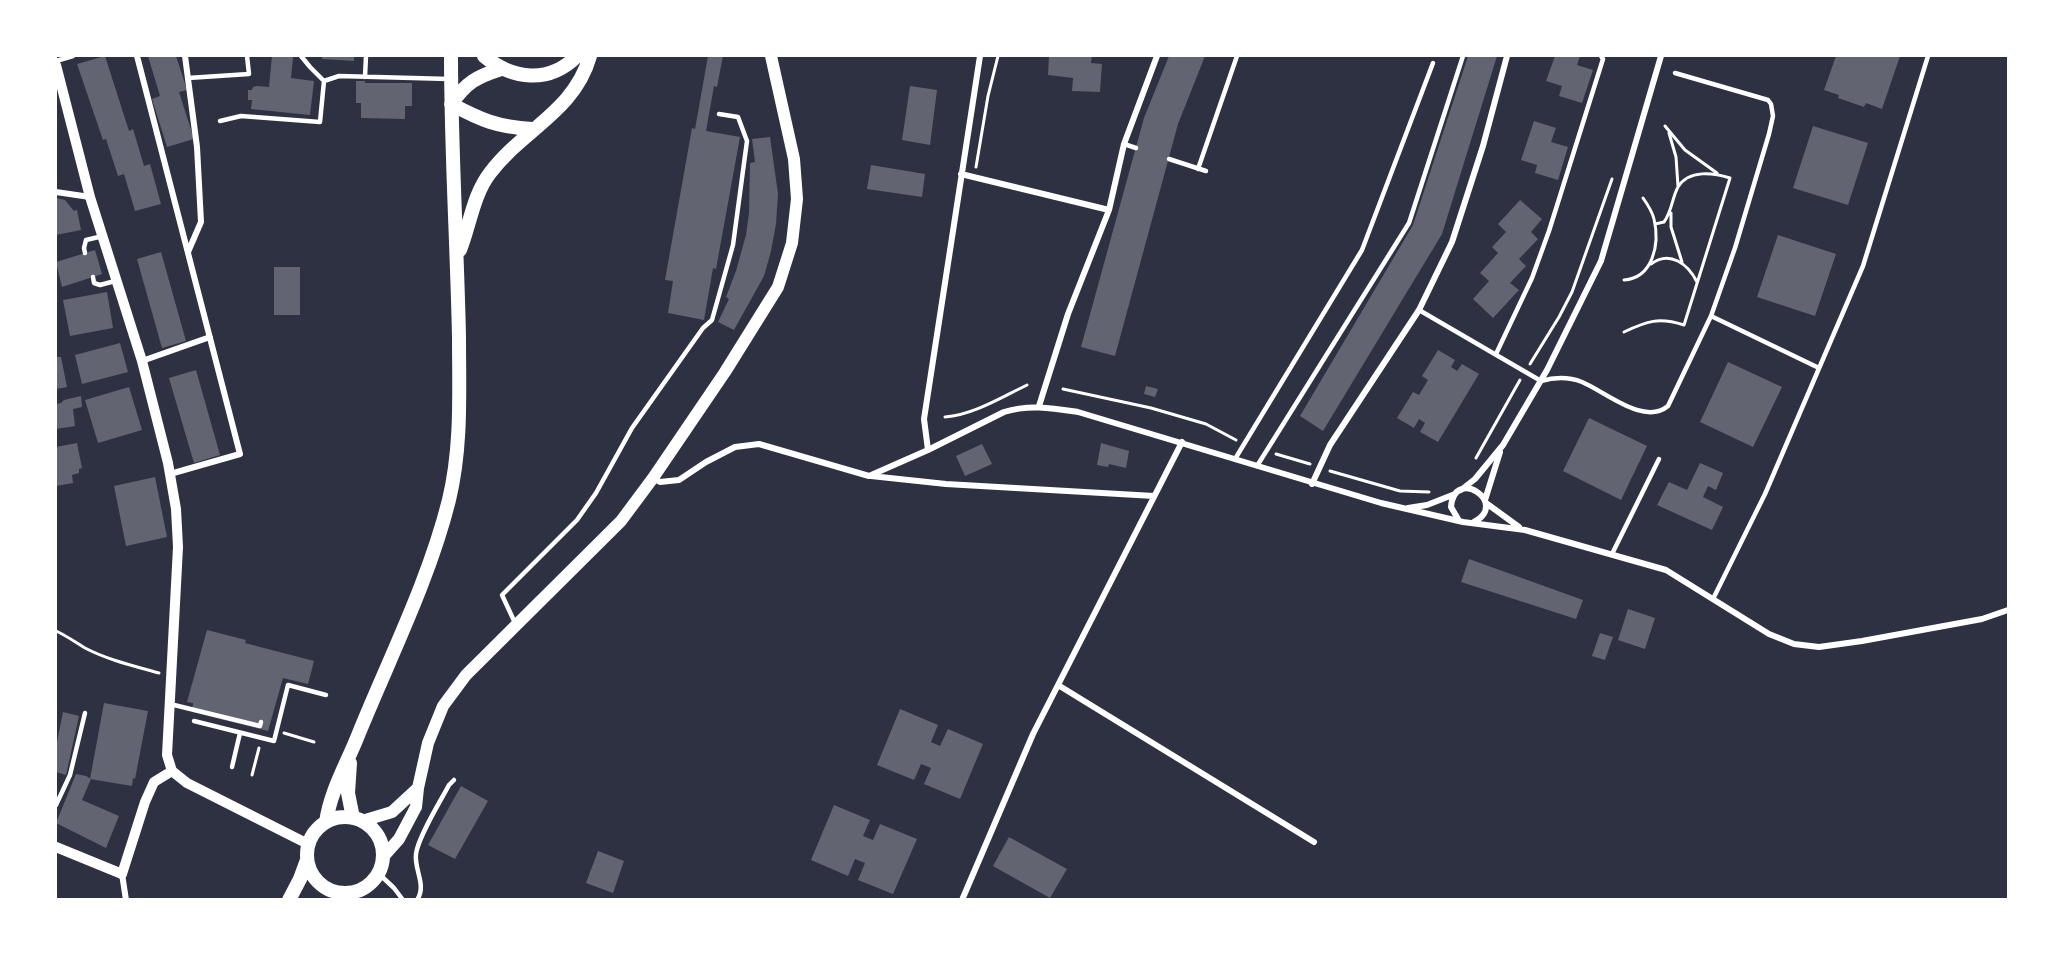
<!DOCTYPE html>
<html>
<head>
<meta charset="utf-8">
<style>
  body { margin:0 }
  #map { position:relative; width:2064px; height:955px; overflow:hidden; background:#2d3142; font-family:"Noto Sans",sans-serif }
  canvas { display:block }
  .frame { position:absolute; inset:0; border:57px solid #fff; pointer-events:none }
</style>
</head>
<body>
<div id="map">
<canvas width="2064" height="955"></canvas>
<div class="frame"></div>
</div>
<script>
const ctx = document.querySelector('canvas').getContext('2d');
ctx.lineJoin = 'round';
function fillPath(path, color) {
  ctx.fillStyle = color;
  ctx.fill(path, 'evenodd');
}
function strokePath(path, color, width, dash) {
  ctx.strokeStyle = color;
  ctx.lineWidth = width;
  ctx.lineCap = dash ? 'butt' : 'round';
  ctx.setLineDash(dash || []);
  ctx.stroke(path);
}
const building = new Path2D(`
  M105,56L129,131L133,129L144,166L150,164L161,204L135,211L124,174L118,176L106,139L103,140L77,64Z
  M148,56H176L187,90L179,92L194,139L167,147L152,99L160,96Z
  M272,56L293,57L291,78L314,81L310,115L251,109L252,100H248V90H252L253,87L257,86L269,87Z
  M322,56H354V61L322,59Z
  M708,56H723L717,87L714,86L706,131L740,137L716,269L713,268L704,320L668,313L673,281L665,280L692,128L695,129Z
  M1049,56H1092L1091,63L1102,64L1100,92L1072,91L1073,78L1048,75Z
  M1169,56H1205L1178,124L1115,356L1081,347L1144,118Z
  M1468,56H1497L1442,234L1323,431L1300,416L1413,225Z
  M1555,56H1580L1577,65L1593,70L1582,103L1559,96L1562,86L1546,81Z
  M1836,56H1900L1882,109L1866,103L1864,107L1838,98L1839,95L1824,90Z
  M356,81H365V83H412V106H405V119L361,118V103H356Z
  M910,86L937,90L930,145L902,140Z
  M1534,121L1556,128L1551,142L1568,147L1558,180L1535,173L1537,165L1521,160Z
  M1813,126L1868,143L1848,205L1793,188Z
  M770,137L778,194L776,224L771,251L764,276L734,330L718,322L729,299L726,297L736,271L746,235L749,213L750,163L755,162L752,139Z
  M871,165L925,174L922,197L867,189Z
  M56,198L65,200L74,211L77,210L81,230L56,235Z
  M1520,200L1542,219L1531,232L1538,239L1519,259L1526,266L1510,283L1519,290L1493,318L1473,299L1489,281L1480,273L1498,253L1492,247L1506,232L1498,224Z
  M1778,235L1836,254L1815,316L1757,297Z
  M95,250L102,274L62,287L56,262Z
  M161,252L186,341L162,348L137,259Z
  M274,267H300V315H274Z
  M107,292L113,328L70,336L63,300Z
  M120,343L128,372L82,384L75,355Z
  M1438,350L1455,360L1451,367L1457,371L1462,364L1479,374L1438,442L1420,432L1425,423L1419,419L1414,428L1397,418L1413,392L1419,395L1428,380L1422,376Z
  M56,357H61L67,387L56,389Z
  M1728,362L1782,387L1753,447L1700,422Z
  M196,370L220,455L194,463L169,378Z
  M1146,386L1158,389L1155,397L1144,394Z
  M129,387L142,430L98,443L85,400Z
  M81,396L82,407L73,409L75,426L56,429V404L61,403L64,400Z
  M1589,418L1647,446L1621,500L1563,471Z
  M77,443L82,468L79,469V473L72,475L73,483L56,486V447Z
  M1101,443L1129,451L1126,468L1109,464L1108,467L1097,465Z
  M982,444L992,464L965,476L956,456Z
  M1700,463L1723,473L1716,490L1708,486L1703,497L1723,507L1712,530L1657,505L1669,482L1687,490Z
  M155,477L167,537L126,546L114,486Z
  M1469,559L1583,600L1576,619L1461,582Z
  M1628,609L1655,618L1645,649L1618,640Z
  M207,630L246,640L245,643L314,661L308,684L283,678L268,731L192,712L193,703L187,702Z
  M1600,633L1613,637L1605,660L1592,656Z
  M104,703L148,711L135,779L133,778L132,786L90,779Z
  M900,709L938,725L931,742L940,746L948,729L983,744L960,799L924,784L931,768L921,764L914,780L877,765Z
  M63,712L79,716L66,775L56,772V747Z
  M76,774L86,776L91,779L82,800L119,816L106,848L56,823Z
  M461,786L488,801L455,859L428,845Z
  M834,805L870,820L863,836L873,840L880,824L917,839L893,894L858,880L865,863L855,859L848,876L811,860Z
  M1009,837L1067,869L1050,898L993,866Z
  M598,851L624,861L613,893L586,883Z`);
const path = new Path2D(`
  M1665,126L1685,150L1717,173
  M1669,133L1676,157L1678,186
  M976,167L988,96L998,56
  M1671,213V227L1682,262
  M1651,264C1670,250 1688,264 1697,282
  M1624,280C1653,278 1660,244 1654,219C1652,211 1648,205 1643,198
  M1624,332C1647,321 1659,317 1684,325L1730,178C1714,173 1689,169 1678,187C1672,198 1672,211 1664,222L1655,224
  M1530,364L1559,317L1572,292L1612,179
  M1063,389L1151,408L1206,424L1236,440
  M945,417C973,415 1002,397 1027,385
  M1276,454L1310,464
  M1476,458L1520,380
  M1330,471L1400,491L1429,492
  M56,631C67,636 75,642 85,648C108,660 134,666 159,673
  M284,733L314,742
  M252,775L259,748`);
const service = new Path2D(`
  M301,56L310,67L324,81
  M56,61L73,56
  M365,77L366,56
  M188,78L249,74L247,56
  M220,121L241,116L320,122L324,81L339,76L449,79
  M1124,144L1136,148
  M1169,159L1206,171
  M1198,169L1237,56
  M85,253L84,248L86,240L103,236
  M93,277L94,283L100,285L115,281
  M1419,310L1541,381C1555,377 1569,377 1582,382C1606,392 1644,426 1668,406L1711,316L1735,248L1769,134L1773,116L1771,104L1768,100L1675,73
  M1711,316L1819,368
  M1496,354L1532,278L1549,231L1603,59L1601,56
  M1235,459L1362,250L1433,63
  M1257,466L1409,223L1463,56
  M1612,554L1659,459
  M1713,599L1765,494L1863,266L1928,56
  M516,625L502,595L577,520L596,493L632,428L703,328L712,320L733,245L747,141L738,117L719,114
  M170,704L260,726L261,722
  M194,721L274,741L288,685L326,695
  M232,767L240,733
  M56,805L70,775L85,713
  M378,873L394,888L403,900
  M417,900C427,885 414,870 416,854C418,837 440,802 449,785L454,780`);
const minor = new Path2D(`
  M137,56L240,454L170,474
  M185,56L197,147L201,222L188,252
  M961,174L1109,210
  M56,192L90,197
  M142,361L210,337
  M1039,406L1068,314L1109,210L1124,144L1157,56
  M928,450L924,419L980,56
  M871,476L946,484L1154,496
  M653,478L660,482L679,480L706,462L735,447L759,444L869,476L928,450L1004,412C1029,404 1052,408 1078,412L1381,503L1463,522L1525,530L1666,570L1769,634L1794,644L1819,647L1862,641L1982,619L2008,610
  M1312,484L1330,445L1419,310L1452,242L1483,146L1507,56
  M1461,490L1475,479L1503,445L1547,370L1601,261L1661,56
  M1485,500L1500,452
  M1486,503L1519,527
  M1408,508L1427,505L1455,494
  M1458,519L1451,507C1454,466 1510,503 1474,522
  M1058,685L1314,842
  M122,874L126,900
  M962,900L1033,734L1182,442`);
const tertiary = new Path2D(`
  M56,65L90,197L142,361L168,463L176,509L178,547L167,755L172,771L187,783L308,844
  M56,847L122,874L145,802L154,782L172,771`);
const secondary = new Path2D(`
  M362,821L392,812L418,788
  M383,857L399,839L416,807L418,788L428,743L443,706L466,675L621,521L653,478L725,372L778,287L792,243L797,199L794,159L771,56`);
const primary = new Path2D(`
  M484,56C513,80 549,84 577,56
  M451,104C481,120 497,127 532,129
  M451,104C467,82 476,77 501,69
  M460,250C470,225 473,195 490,173C523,129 574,112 590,56
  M350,763L348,793L353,818
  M307 855a38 38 0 1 1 76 0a38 38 0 1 1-76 0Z
  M326,822C331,789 347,764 359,733C390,657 429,580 449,500C462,446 459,392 459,337C457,243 451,149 451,56
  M289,900L300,879L307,860`);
fillPath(building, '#626471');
strokePath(path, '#fff', 3);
strokePath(service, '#fff', 4.5);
strokePath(minor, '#fff', 6);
strokePath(tertiary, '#fff', 10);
strokePath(secondary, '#fff', 12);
strokePath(primary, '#fff', 14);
</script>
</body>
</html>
